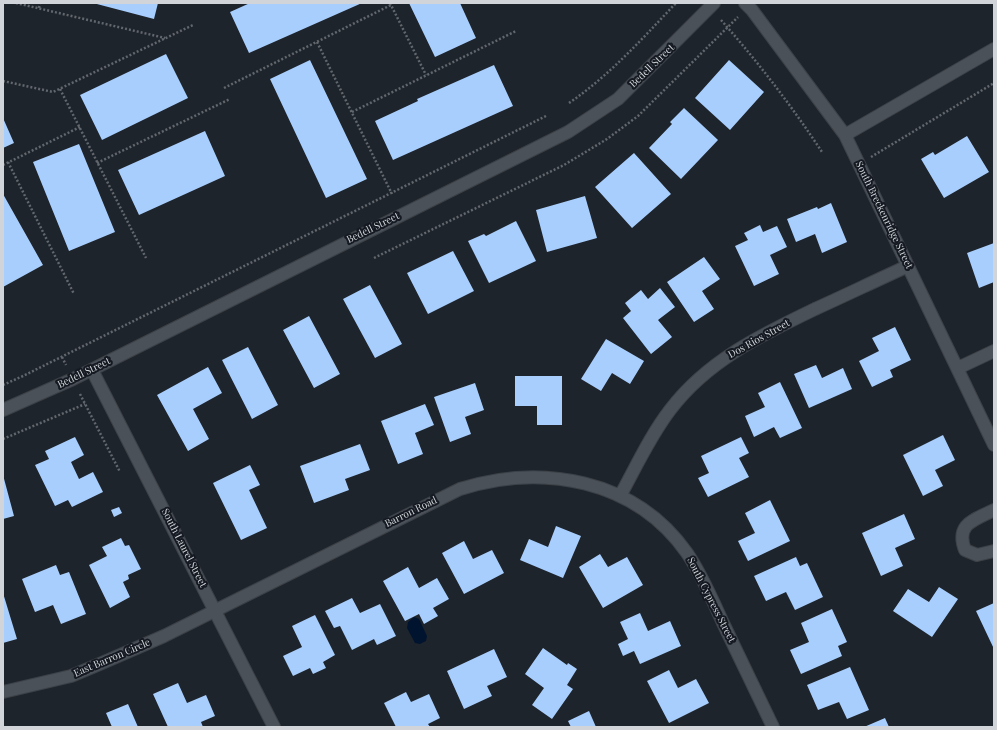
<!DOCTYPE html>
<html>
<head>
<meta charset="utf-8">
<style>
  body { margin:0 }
  #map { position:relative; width:997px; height:730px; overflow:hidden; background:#1e242b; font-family:"Playfair Display",serif }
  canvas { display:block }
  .frame { position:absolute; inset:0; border:4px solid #d1d5da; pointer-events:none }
</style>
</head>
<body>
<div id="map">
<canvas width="997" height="730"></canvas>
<div class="frame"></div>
</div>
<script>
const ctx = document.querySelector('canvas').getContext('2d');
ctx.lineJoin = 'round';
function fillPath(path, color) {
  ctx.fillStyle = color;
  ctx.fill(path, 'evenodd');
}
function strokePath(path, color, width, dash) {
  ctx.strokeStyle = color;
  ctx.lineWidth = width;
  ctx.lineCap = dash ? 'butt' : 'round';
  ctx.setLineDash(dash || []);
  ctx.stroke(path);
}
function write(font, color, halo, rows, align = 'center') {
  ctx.font = font + ' "Playfair Display",serif';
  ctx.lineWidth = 4;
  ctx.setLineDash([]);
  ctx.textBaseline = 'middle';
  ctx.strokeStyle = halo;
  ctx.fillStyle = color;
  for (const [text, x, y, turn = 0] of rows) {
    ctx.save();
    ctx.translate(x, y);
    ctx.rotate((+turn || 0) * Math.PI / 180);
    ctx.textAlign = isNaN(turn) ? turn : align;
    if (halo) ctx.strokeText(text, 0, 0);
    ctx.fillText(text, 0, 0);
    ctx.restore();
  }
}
const water = new Path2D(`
  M414,617L419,619L427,636L426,641L420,644L415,643L407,628L408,622Z`);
const building = new Path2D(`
  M93,3H158L154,19Z
  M250,3H362L249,53L230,12Z
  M409,3H460L476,38L435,57Z
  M166,54L188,98L102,140L80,95Z
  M310,60L367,179L326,198L270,79Z
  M729,60L764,92L730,130L695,98Z
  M494,65L513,106L393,160L375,121L418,101L417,99Z
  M684,108L718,140L681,179L649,148L672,124L670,122Z
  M3,118L14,143L3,148Z
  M205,131L225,176L139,215L118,170Z
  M967,136L989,172L944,198L921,159L933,152L935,155Z
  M79,144L115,232L69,251L33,162Z
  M634,153L671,194L632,228L595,187Z
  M3,194L43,265L3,287Z
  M585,196L597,238L547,252L536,210Z
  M831,203L847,242L822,253L815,234L796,242L787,219L817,207L818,209Z
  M516,221L536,261L489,283L468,241L484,234L486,236Z
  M760,225L763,232L777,226L787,247L770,255L779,274L754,286L735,246L748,240L744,233Z
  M994,243V282L979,288L967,253Z
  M453,251L474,291L428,314L407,273Z
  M704,257L720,279L702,291L714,309L694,322L667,282Z
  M370,285L402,344L375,358L343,299Z
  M660,288L675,307L658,320L672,337L651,354L623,318L631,311L625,303L641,290L648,299Z
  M309,316L340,374L314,388L283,330Z
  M895,327L911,360L890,370L893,377L872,387L859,361L879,351L872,338Z
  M606,339L644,361L630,384L612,373L601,391L581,379Z
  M248,347L278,405L252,419L222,360Z
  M816,365L822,378L843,368L852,389L809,408L794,374Z
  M208,367L222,393L193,409L209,439L188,451L157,395Z
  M515,376H562V425H537V406H515Z
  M780,382L802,428L780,438L774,427L754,437L745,416L765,407L758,393Z
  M475,383L484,410L465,417L471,434L450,442L434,397Z
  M425,404L434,425L415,433L423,454L398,464L381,421Z
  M943,435L955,460L935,470L943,486L923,496L903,455Z
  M75,437L84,455L71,462L79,479L93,472L103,492L72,507L68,500L55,506L35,465L49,459L45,451Z
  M741,437L749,453L739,458L749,477L708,497L698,478L709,473L701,456Z
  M360,444L370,470L345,479L349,490L314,503L300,466Z
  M250,465L260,485L249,490L267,528L241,540L213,483Z
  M3,475L14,516L3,519Z
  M770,500L790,541L748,561L738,541L755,533L745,513Z
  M119,507L122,513L114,517L111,510Z
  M904,514L915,539L895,548L903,566L881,576L862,533Z
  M556,526L581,536L563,578L520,560L529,539L548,547Z
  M121,538L125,546L129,545L141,569L128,575L129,579L123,582L130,597L110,608L89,565L107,556L102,547Z
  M464,541L473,559L492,550L504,573L464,594L442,553Z
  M600,554L608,567L627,557L643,585L603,608L579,567Z
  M796,557L800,566L807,563L823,597L795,610L786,592L766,601L754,576Z
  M56,565L60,575L69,572L86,614L61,624L53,605L35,612L22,579Z
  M408,567L419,588L437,578L449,599L433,608L438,616L424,624L419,614L405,621L383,581Z
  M939,587L958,599L932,637L893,611L908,589L929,602Z
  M3,593L17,639L3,643Z
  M352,598L360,613L380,604L396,636L377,645L374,639L352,650L340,626L334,628L325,611Z
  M994,603V649L976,611Z
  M832,609L847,642L838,646L842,656L801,674L790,650L809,642L801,623Z
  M640,613L648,631L670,621L681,646L640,664L634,651L623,656L618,644L628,639L620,622Z
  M315,615L335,655L323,662L326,668L313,674L310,668L293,676L283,656L302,647L292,626Z
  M543,648L567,665L568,663L577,669L567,685L573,689L552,719L532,705L544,688L525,674Z
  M494,649L507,677L487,686L492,696L464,709L447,671Z
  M850,667L869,710L847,719L839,702L818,710L807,685Z
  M669,670L678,688L696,679L709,703L669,723L647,681Z
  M178,683L187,703L206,695L215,716L201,722L203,727H168L153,694Z
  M406,692L411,702L429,694L440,718L428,724L430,727H396L384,703Z
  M128,704L138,727H112L106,713Z
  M589,711L596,727H571L568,721Z
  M885,718L889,727H864Z`);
const path = new Path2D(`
  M16,3L165,38
  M390,3L426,75
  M39,8L40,3
  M721,20C758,62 791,105 822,152
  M317,42L392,194
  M3,81L53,92L193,25
  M224,88L391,5
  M60,89L146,258
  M569,103C610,75 642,39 676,3
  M352,112L516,31
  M871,157L994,83
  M8,162L74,294
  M97,163L230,99
  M3,165L80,127
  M374,258L564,165L607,139L638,116L738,17
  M62,357L66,365
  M3,385L23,376L546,116
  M80,394L120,472
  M3,439L85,404`);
const street = new Path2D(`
  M745,3L752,10L845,135L994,445
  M845,135L994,49
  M958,368L994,351
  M92,370L274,727
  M3,410L73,379L568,132L618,99L714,3
  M620,496C636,467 650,436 670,410C707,361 761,335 815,309C846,295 877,280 908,266
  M994,510C974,520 955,524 965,550L977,555L994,551
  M3,692L71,676L102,663L164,636L460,489C542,463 635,479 687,553C702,575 712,599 723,623C740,658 756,692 773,727`);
const streetNames = [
  ["Bedell Street",652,66,-44],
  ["South Breckenridge Street",884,215,64],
  ["Bedell Street",373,228,-26],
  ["Dos Rios Street",759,339,-29],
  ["Bedell Street",84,373,-26],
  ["Barron Road",411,512,-26],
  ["South Laurel Street",184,548,63],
  ["South Cypress Street",711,600,63],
  ["East Barron Circle",112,658,-23]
];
fillPath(water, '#00132f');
fillPath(building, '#a8cefe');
strokePath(street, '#3c4147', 14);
strokePath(path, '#62676e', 2.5, [2, 2]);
strokePath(street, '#4a5159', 12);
write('10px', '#d1d5da', '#151a22', streetNames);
</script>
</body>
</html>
